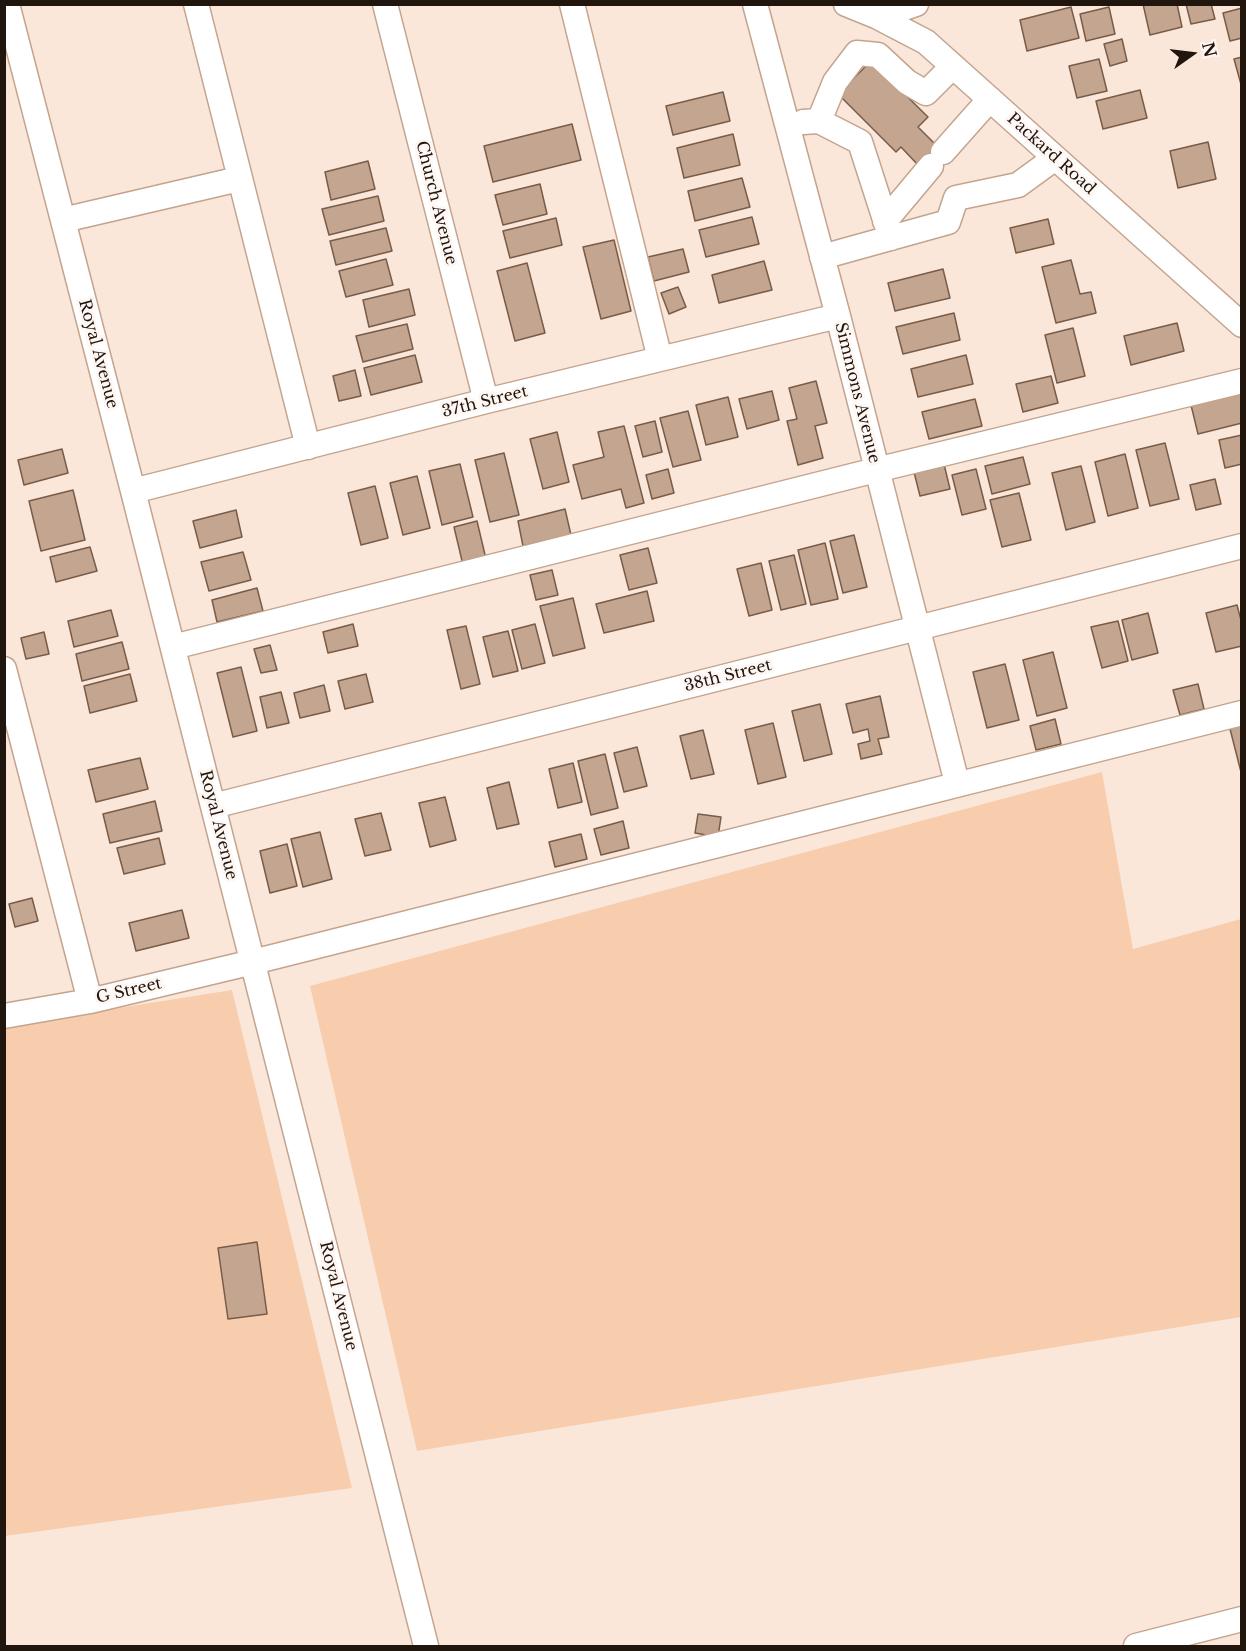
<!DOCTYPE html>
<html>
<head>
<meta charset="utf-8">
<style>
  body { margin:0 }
  #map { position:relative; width:1246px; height:1651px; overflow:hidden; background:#fbe7da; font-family:"Libre Baskerville",serif }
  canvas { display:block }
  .frame { position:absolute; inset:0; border:6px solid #21160d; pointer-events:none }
  .north { position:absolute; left:1162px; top:24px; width:60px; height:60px; -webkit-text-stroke:4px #fef7f3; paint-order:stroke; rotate:76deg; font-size:16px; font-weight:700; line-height:24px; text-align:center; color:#21160d }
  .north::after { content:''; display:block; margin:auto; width:21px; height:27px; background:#21160d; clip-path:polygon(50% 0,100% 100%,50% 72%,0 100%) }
</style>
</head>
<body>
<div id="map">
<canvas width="1246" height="1651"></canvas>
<div class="frame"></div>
<div class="north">N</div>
</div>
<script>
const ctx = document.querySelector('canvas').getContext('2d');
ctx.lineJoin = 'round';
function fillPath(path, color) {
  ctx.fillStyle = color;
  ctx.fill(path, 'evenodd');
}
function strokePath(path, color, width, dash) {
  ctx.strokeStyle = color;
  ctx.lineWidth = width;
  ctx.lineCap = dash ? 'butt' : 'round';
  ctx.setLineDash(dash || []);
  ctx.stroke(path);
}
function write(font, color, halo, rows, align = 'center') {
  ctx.font = font + ' "Libre Baskerville",serif';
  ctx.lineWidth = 6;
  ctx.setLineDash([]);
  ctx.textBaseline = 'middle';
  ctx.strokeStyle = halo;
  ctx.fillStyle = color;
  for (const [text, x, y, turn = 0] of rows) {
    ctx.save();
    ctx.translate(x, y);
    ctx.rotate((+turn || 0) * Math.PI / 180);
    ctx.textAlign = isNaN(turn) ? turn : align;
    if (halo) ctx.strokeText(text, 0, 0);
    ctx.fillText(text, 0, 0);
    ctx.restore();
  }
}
const green = new Path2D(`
  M1102,772L1133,949L1241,919V1317L417,1451L310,986Z
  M232,990L352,1488L5,1536V1026Z`);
const building = new Path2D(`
  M1143,4H1177L1182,27L1150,35Z
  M1186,4H1211L1215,19L1191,24Z
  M1071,7L1079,38L1027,51L1020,20Z
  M1109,7L1115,34L1086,41L1080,14Z
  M1242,8V38L1230,41L1223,13Z
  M1122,39L1127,61L1110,66L1104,44Z
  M1242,57V88L1234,59Z
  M1099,59L1107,91L1077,98L1069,66Z
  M871,61L928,117L918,127L947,156L918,165L901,147L896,152L838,94Z
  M1140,90L1147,118L1103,129L1096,101Z
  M723,92L730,121L673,135L666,106Z
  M572,124L581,160L493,182L484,146Z
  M733,134L740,165L684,178L677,148Z
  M1208,142L1216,179L1178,188L1170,151Z
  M368,161L375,189L331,200L325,172Z
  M742,178L750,207L695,221L688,191Z
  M540,184L547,214L503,225L495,195Z
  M378,196L384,221L329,235L322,209Z
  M752,217L759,244L706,257L699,230Z
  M556,218L562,245L510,258L503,231Z
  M1048,219L1054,244L1016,253L1010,228Z
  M386,228L392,251L336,265L330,241Z
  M614,240L631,311L601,319L583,247Z
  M683,249L689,272L654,281L648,257Z
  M386,259L393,285L346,297L339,271Z
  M1071,260L1080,294L1091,292L1096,313L1056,323L1042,267Z
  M764,261L772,290L719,303L712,275Z
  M527,263L545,333L515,341L497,271Z
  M943,269L950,298L895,311L888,283Z
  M678,287L686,307L669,314L661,293Z
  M409,289L415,315L369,327L363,300Z
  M954,313L960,340L903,354L896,327Z
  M1177,323L1184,351L1131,365L1124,336Z
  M407,324L413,349L363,362L356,336Z
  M1073,328L1085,376L1057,383L1045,335Z
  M415,355L422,382L371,395L364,368Z
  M966,355L973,384L918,397L911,369Z
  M355,370L361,396L339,401L333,376Z
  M1051,376L1058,403L1023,412L1016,384Z
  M816,381L827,423L815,426L823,458L798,465L787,421L797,419L789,388Z
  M772,391L779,420L747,429L739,399Z
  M1242,392V423L1198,434L1191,405Z
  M728,397L738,437L706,445L696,405Z
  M975,399L982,426L929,439L922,412Z
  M688,411L701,460L673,467L660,418Z
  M655,421L662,452L643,457L635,426Z
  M624,426L644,503L626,508L621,489L582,499L573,465L604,457L598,432Z
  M557,432L569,482L543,489L530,439Z
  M1242,435V464L1225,468L1219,440Z
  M1165,443L1179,499L1150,506L1136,450Z
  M62,449L68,473L24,485L18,460Z
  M504,453L519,515L490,522L475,460Z
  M1125,454L1138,508L1108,516L1095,462Z
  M1023,457L1030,484L992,494L985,466Z
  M943,460L950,489L920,496L913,468Z
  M460,464L473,517L442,525L429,471Z
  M1081,466L1095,522L1066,530L1052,473Z
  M668,469L674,493L652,499L646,475Z
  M976,469L986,509L962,515L952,475Z
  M417,476L430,528L403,535L390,483Z
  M1215,479L1221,504L1196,510L1190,485Z
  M375,486L388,538L361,545L348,493Z
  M73,490L85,540L41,551L29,501Z
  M1019,493L1031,540L1002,547L990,500Z
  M565,509L571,535L523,546L518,521Z
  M236,510L242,537L200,548L193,521Z
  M477,521L486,559L463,565L454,527Z
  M854,535L867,587L843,593L830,541Z
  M825,543L838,599L811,605L798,550Z
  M90,547L97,571L56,582L50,557Z
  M648,548L657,583L629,590L620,555Z
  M243,552L251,580L209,591L201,562Z
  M794,555L806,604L781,610L769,561Z
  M761,563L772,610L749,616L737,569Z
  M552,570L558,595L536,600L530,575Z
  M257,588L263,611L217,622L212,600Z
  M647,591L654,621L604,633L596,604Z
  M573,598L585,648L553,656L540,606Z
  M1237,605L1242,624V646L1216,652L1206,613Z
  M111,610L118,636L74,647L68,621Z
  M1148,613L1158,653L1132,660L1122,620Z
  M1118,621L1128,661L1102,668L1091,627Z
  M353,624L358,646L328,653L323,632Z
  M535,624L545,663L522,669L512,630Z
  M466,626L480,684L461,689L447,630Z
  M508,631L518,671L493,677L483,637Z
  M44,632L49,654L26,659L21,638Z
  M122,642L129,669L82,681L76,654Z
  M270,645L277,670L261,673L254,649Z
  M1053,652L1067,708L1037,716L1023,660Z
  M1005,664L1019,720L987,728L973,672Z
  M241,667L257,731L233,737L217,673Z
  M130,674L137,701L90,713L84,686Z
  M366,674L373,702L345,709L338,681Z
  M1198,684L1204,709L1180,715L1173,690Z
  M324,685L330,711L300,718L294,693Z
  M281,692L289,723L267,728L260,697Z
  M880,696L889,737L878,739L882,754L861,759L858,744L870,741L868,729L853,733L846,704Z
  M820,704L832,754L804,761L792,711Z
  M1055,719L1061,744L1036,750L1030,726Z
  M1242,722V776L1229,725Z
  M773,723L786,777L758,784L745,730Z
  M703,730L714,774L691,779L680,736Z
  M637,747L647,786L624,792L614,753Z
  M605,754L618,808L591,815L578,761Z
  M140,758L148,789L96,802L88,770Z
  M573,763L582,802L558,808L549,769Z
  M509,782L519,824L497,829L487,788Z
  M445,797L456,840L430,847L419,803Z
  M155,801L162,831L110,843L103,814Z
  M381,813L391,850L365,856L355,819Z
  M698,814L721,817L718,837L695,833Z
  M623,821L629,848L601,855L594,829Z
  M320,832L332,879L303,887L291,839Z
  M581,834L587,859L555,867L549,842Z
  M159,838L165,864L124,874L117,848Z
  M287,844L297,886L270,893L260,851Z
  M32,898L38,921L15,927L9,904Z
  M182,910L189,938L136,951L129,923Z
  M257,1242L267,1314L228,1319L218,1248Z`);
const minor = new Path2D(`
  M7,4L133,491L426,1646
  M196,4L308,447
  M385,4L486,401
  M572,4L660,359
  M755,4L838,316L957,783
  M846,4L878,17L926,42L1242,325
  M878,17L916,4
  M819,121L835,82L857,53L878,55L907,82L926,93L953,66
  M803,122L819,121L860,142L891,238
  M943,152L990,99
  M63,220L239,179
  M885,221L931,166
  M822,257L948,222L956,198L1018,185L1055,158
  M133,491L486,401L838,316
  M173,647L876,470L1242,381
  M4,669L90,1001
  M213,806L1242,546
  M4,1016L90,1001L253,962L1242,713
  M1136,1646L1242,1619`);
const streetNames = [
  ["Packard Road",1051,154,42],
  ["Church Avenue",436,203,76],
  ["Royal Avenue",98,354,75],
  ["Simmons Avenue",857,393,76],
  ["37th Street",485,402,-14],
  ["38th Street",728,676,-14],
  ["Royal Avenue",218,825,76],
  ["G Street",129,991,-13],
  ["Royal Avenue",338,1296,76]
];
fillPath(green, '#f8cdae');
fillPath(building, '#c4a58f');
strokePath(building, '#785c48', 1.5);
strokePath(minor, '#c3a48e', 27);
strokePath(minor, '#fff', 24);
write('16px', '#21160d', '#fef7f3', streetNames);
</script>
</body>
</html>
